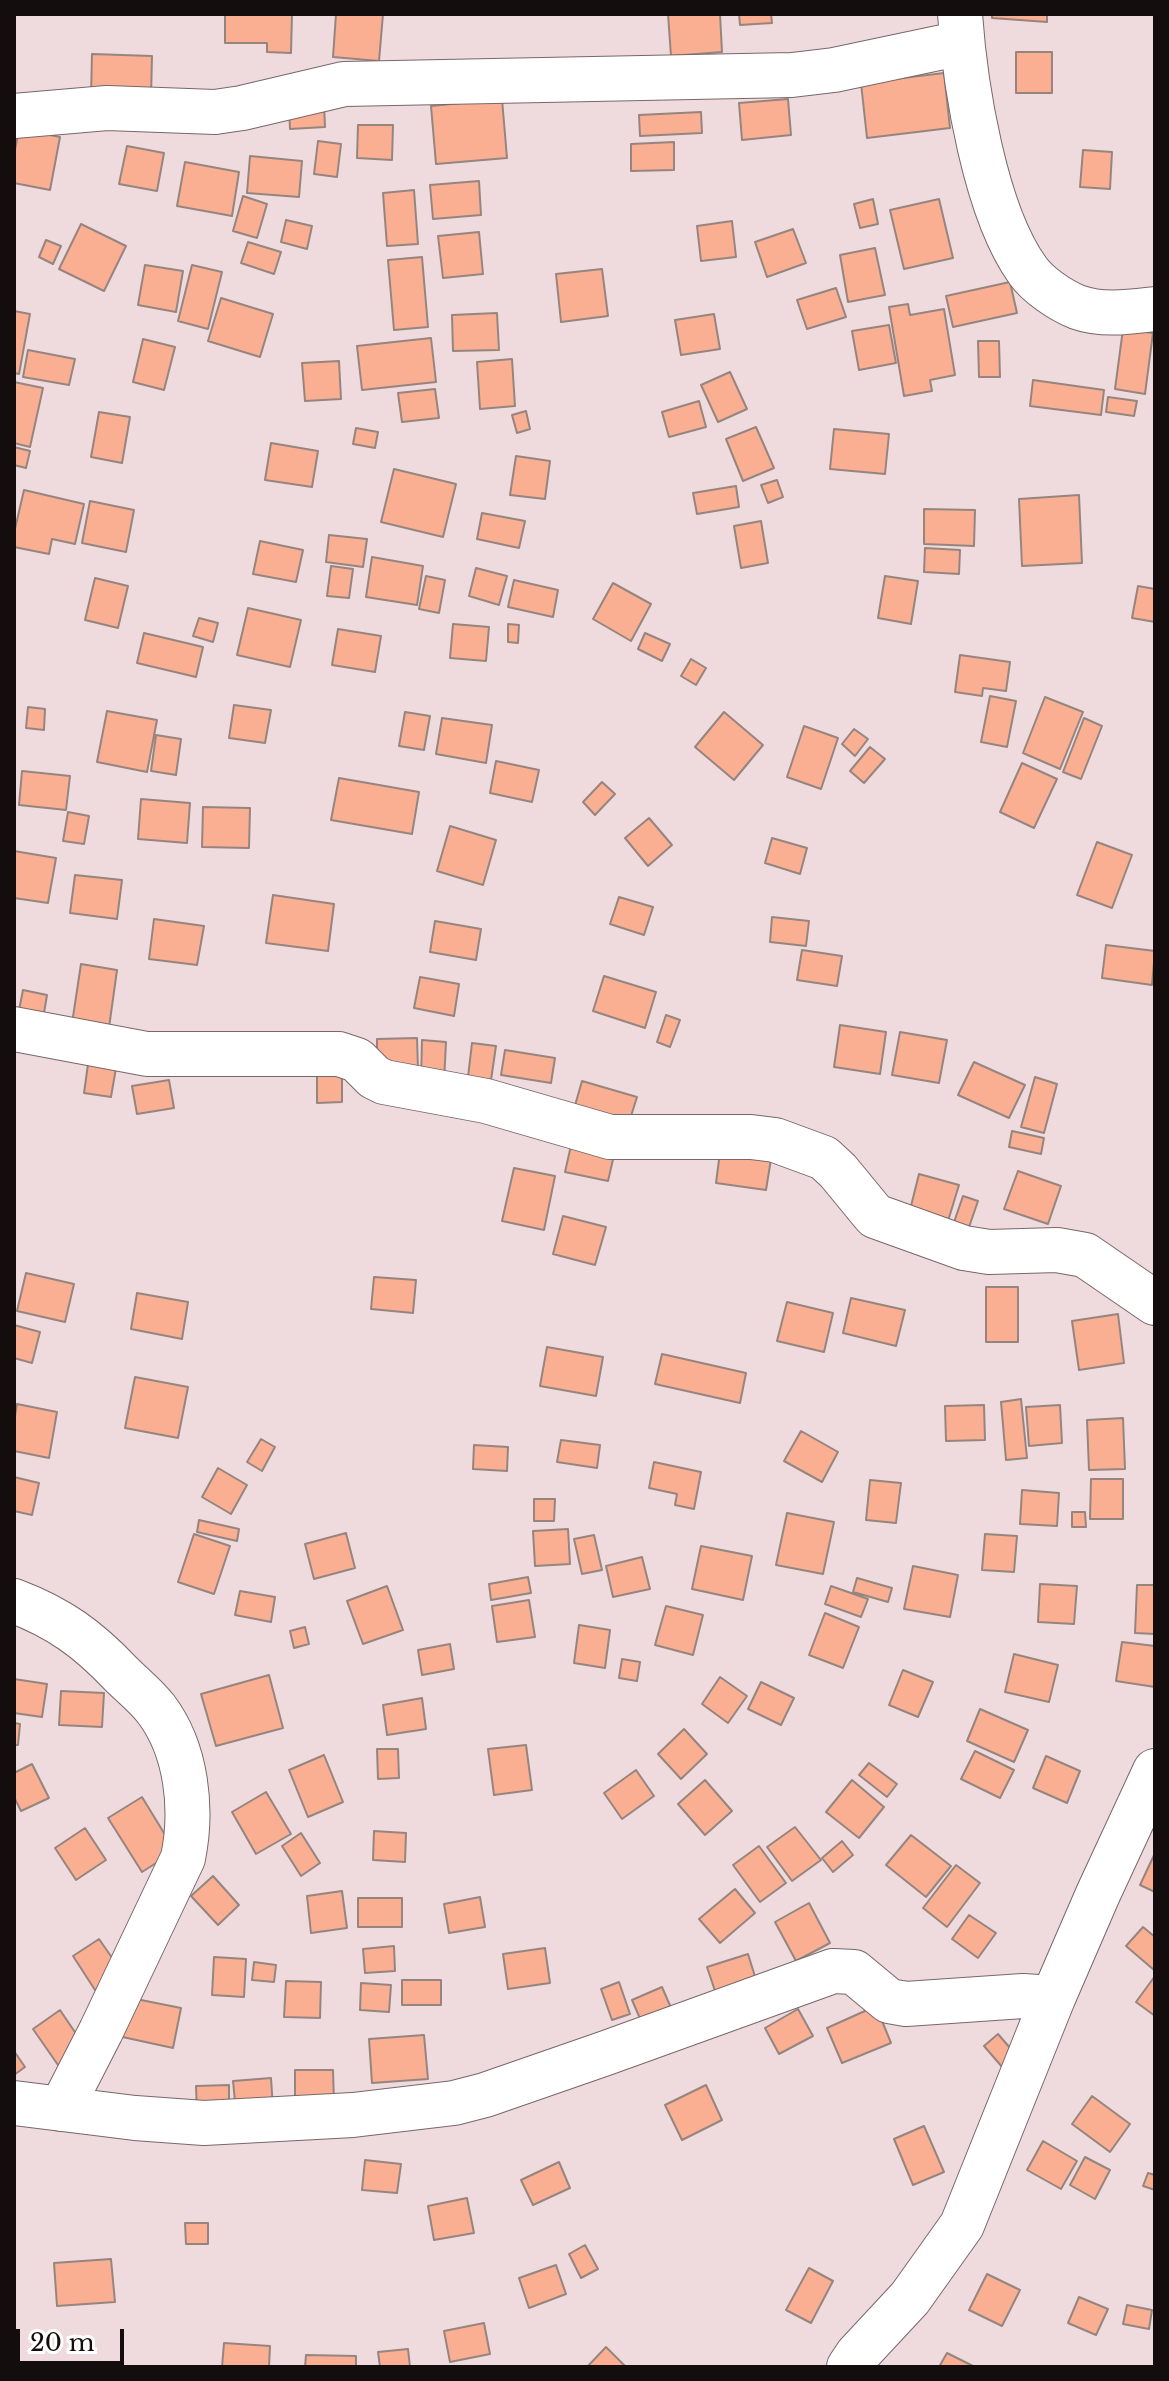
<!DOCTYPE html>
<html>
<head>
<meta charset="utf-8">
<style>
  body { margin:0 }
  #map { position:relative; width:1169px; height:2381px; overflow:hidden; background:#efdbde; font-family:"Libre Baskerville",serif }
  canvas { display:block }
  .frame { position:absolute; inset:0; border:16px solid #140d0e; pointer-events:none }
  .scale { position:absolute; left:16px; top:2329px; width:108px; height:36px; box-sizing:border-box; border:4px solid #140d0e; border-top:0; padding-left:10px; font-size:24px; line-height:28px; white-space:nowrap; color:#140d0e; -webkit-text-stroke:6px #fff; paint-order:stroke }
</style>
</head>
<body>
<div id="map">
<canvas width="1169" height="2381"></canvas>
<div class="frame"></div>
<div class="scale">20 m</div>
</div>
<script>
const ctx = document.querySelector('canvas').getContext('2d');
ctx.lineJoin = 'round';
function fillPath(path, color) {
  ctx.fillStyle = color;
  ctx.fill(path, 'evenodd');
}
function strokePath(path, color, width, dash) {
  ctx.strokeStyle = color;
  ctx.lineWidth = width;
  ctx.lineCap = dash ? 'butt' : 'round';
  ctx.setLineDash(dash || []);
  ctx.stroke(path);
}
const building = new Path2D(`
  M225,14H292L291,53L267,52V43H225Z
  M336,14H383L379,61L333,57Z
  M668,14H720L722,52L671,56Z
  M739,14H771L772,23L740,25Z
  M992,14H1047V22L992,18Z
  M1016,52H1052V93H1016Z
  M92,54L152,56L151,97L91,96Z
  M944,73L950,128L867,138L861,83Z
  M502,99L507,158L436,164L431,106Z
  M788,99L791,135L742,140L739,103Z
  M324,104L325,127L290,129L289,106Z
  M701,112L702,133L640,136L639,115Z
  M358,125H393L392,160L357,158Z
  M19,129L60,137L50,190L14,183V155Z
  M318,141L341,144L337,177L314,174Z
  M674,142V170L631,171V144Z
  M127,146L164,153L157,191L119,184Z
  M1083,150L1112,152L1110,189L1080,187Z
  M250,156L302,161L299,197L247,193Z
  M185,162L239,172L232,216L177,206Z
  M479,181L481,215L433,219L430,185Z
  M414,190L418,244L387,246L383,193Z
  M243,196L267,204L257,238L233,231Z
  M873,199L878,224L860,228L854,204Z
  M939,199L953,258L904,269L890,210Z
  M286,220L312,226L307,249L281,242Z
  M732,221L736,257L701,261L697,226Z
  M81,224L126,246L104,291L59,269Z
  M793,229L806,263L767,277L755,242Z
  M479,232L483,274L443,278L438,236Z
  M46,240L61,246L53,264L39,257Z
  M248,242L281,252L274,274L241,263Z
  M875,248L885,295L848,302L840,255Z
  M422,257L428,327L394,330L388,260Z
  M145,265L183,271L176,312L138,305Z
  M192,265L222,272L208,329L178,321Z
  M602,269L608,316L561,322L556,274Z
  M1010,282L1017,313L953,327L946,296Z
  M836,288L846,317L807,329L797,300Z
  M221,298L273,314L260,357L208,341Z
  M908,304L910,315L944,309L955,375L930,380L932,391L904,396L889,307Z
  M14,311L30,314L19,374L14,373Z
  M497,313L499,350L453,351L452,315Z
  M714,314L720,349L681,355L675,320Z
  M889,325L896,363L859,370L852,331Z
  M1123,329L1153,333L1145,394L1115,389Z
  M431,338L436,382L362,390L357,346Z
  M143,339L175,347L164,390L133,382Z
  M978,341H999L1000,377H979Z
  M28,350L75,359L69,385L23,377Z
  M512,359L515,406L480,409L477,362Z
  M339,361L341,399L305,401L302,363Z
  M730,372L747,409L718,422L701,385Z
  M1033,380L1104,390L1101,415L1030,406Z
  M14,382L43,388L30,447L14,443Z
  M435,389L439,418L402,422L398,393Z
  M1108,397L1137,401L1134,416L1106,412Z
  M699,401L706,427L669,437L662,412Z
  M526,411L530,429L517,433L512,415Z
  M99,412L130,417L122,463L91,457Z
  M756,427L774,468L743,481L726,439Z
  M356,428L378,432L375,448L353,444Z
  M834,429L889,434L885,474L830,469Z
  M271,443L318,451L312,487L265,480Z
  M14,447L30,451L26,468L14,465Z
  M516,456L550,461L545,499L510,495Z
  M394,469L456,484L443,537L381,522Z
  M777,480L783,497L768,503L761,485Z
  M736,486L739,507L697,514L693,493Z
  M24,490L84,504L75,544L52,539L49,554L14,547V533Z
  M1079,495L1082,563L1022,566L1019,499Z
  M90,501L134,510L126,552L82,543Z
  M924,509L975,510L974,546L924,544Z
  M482,513L525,521L519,548L477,539Z
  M761,521L768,563L741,568L734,526Z
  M329,535L367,539L363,567L326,562Z
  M260,541L303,550L296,582L253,574Z
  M925,548L960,550L959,574L924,572Z
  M372,557L423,566L417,605L366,597Z
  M331,566L353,569L349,598L327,596Z
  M476,568L507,576L499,605L469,596Z
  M426,576L445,580L439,613L419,609Z
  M885,576L918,581L911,624L878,618Z
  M95,578L128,586L118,628L85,620Z
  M514,580L558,590L553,617L508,607Z
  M613,583L651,604L631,641L593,619Z
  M1138,586L1155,589V622L1132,618Z
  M248,608L301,620L290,667L237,655Z
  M199,618L218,623L213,642L193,636Z
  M453,624L489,627L486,661L450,658Z
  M508,624L519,625L518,643L508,642Z
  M338,629L381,636L375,672L332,665Z
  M144,633L203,647L196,677L137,663Z
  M645,633L670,644L662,661L638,649Z
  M960,655L1010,662L1006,691L983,688L982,696L955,692Z
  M691,659L706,668L696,685L681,676Z
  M990,696L1016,701L1007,747L981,742Z
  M1045,697L1083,712L1060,769L1023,753Z
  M234,705L271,710L265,743L229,738Z
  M28,707L45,709L44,730L26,728Z
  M107,711L157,720L147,772L97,762Z
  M405,712L430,716L424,750L399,746Z
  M724,712L763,745L734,780L695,747Z
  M442,718L492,725L486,763L436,754Z
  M1084,718L1102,726L1081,779L1063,772Z
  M804,726L838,738L821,789L787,777Z
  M854,729L868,739L855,756L842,744Z
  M156,735L181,739L176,775L151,771Z
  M870,747L885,759L864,783L850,771Z
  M496,761L539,770L532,802L490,793Z
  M1022,763L1057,779L1034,828L1000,812Z
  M22,771L70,776L66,810L19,805Z
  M339,778L419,792L412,834L331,820Z
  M602,782L615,794L595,815L583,802Z
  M141,799L190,803L187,843L138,839Z
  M203,807L250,808L249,848L202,847Z
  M68,812L89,816L84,844L63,841Z
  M649,818L672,845L648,866L625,838Z
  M450,826L496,840L483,885L437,871Z
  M772,838L807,848L800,874L765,863Z
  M1097,842L1132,855L1112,908L1077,895Z
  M14,851L56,858L48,903L14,898Z
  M75,875L122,880L117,919L70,913Z
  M273,895L334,904L328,951L266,943Z
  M619,897L653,907L644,935L610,924Z
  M772,917L809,921L806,946L770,942Z
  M154,919L204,926L197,965L149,959Z
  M435,921L481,929L476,960L430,952Z
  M1106,945L1155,951L1152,985L1102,978Z
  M802,950L842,956L837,986L797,980Z
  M81,964L117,970L108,1035L71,1030Z
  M604,976L656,992L645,1028L593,1011Z
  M420,977L459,984L454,1016L414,1008Z
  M23,990L47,995L42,1025L17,1020Z
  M666,1015L680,1020L670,1047L657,1042Z
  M840,1025L886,1032L880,1074L834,1067Z
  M900,1032L947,1040L939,1083L892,1075Z
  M417,1038L418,1069L377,1070V1039Z
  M422,1040L446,1042L444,1082L421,1081Z
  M472,1043L496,1046L491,1080L468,1077Z
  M505,1050L555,1058L551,1083L501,1075Z
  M89,1057L117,1062L111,1097L84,1093Z
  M974,1062L1025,1085L1009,1118L958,1095Z
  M317,1074H342V1102L317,1103Z
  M1035,1077L1057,1084L1044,1133L1021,1127Z
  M169,1080L174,1108L137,1114L132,1086Z
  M582,1081L637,1097L626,1132L572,1116Z
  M1012,1131L1044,1138L1041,1154L1009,1147Z
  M572,1141L615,1151L608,1181L565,1172Z
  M720,1152L771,1159L766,1190L716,1183Z
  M514,1168L555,1176L544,1230L502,1221Z
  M1018,1171L1061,1186L1048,1224L1004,1209Z
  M919,1174L959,1185L948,1221L910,1210Z
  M963,1196L978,1201L968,1230L953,1225Z
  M563,1216L606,1227L595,1265L553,1254Z
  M26,1273L74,1284L65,1322L17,1311Z
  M374,1277L416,1280L413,1313L371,1309Z
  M986,1287H1018V1342H986Z
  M137,1293L188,1302L182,1339L131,1329Z
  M851,1298L905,1310L896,1346L843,1333Z
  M787,1302L833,1313L824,1352L777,1341Z
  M1118,1314L1124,1363L1079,1370L1072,1321Z
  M14,1325L40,1332L32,1363L14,1358Z
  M547,1347L603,1357L596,1396L540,1386Z
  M662,1354L746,1373L740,1403L655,1384Z
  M135,1377L188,1387L178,1438L125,1428Z
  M1021,1399L1027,1458L1006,1460L1001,1402Z
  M17,1404L57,1412L49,1458L14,1451V1422Z
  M984,1405L985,1440L946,1441L945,1406Z
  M1060,1405L1062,1443L1029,1446L1026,1407Z
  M1123,1418L1125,1469L1089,1470L1087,1420Z
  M801,1431L838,1452L822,1482L784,1461Z
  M261,1439L275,1447L262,1471L247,1462Z
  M561,1440L600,1445L597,1468L557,1462Z
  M474,1445L508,1447L507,1471L473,1469Z
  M654,1462L701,1472L694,1509L675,1505L677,1494L649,1488Z
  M218,1468L247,1485L231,1514L202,1497Z
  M14,1477L39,1483L32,1515L14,1511Z
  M1091,1479H1123V1519H1090Z
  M870,1480L901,1483L896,1523L866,1520Z
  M1022,1490L1059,1493L1057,1526L1020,1524Z
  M534,1499H555L554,1521H534Z
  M1072,1512H1085L1086,1527H1072Z
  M787,1513L834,1522L823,1574L776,1565Z
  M199,1520L239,1529L237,1541L197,1532Z
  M568,1529L570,1564L535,1566L533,1531Z
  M346,1533L355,1568L314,1579L305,1544Z
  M194,1534L230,1546L214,1594L178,1582Z
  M985,1534L1017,1536L1014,1572L982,1570Z
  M594,1535L602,1570L582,1574L574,1539Z
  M701,1546L752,1556L743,1600L692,1589Z
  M642,1557L650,1589L613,1597L606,1566Z
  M913,1566L958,1575L950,1617L904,1609Z
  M528,1577L531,1593L491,1600L489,1584Z
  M857,1578L892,1588L888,1602L853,1592Z
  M1040,1584L1077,1586L1074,1624L1038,1622Z
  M1137,1585H1155V1634L1135,1633Z
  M387,1586L403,1630L363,1644L347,1601Z
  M831,1586L868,1599L861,1617L825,1604Z
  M240,1591L275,1597L271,1622L235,1615Z
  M529,1600L535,1637L497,1642L492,1606Z
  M666,1606L703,1615L693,1655L655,1645Z
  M825,1613L859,1627L843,1668L809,1655Z
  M579,1625L610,1630L605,1668L574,1663Z
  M305,1627L309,1644L294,1648L290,1631Z
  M1122,1642L1155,1646V1687L1116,1681Z
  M450,1644L454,1669L422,1675L418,1650Z
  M1014,1654L1058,1665L1049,1702L1005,1692Z
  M622,1659L640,1662L637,1681L619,1678Z
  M903,1670L933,1682L918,1717L889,1705Z
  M269,1675L283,1728L216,1746L201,1694Z
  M720,1677L747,1696L728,1723L702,1704Z
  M14,1679L47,1684L42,1717L14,1713Z
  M761,1682L794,1698L781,1725L748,1709Z
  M61,1691L104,1693L102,1727L59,1725Z
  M422,1698L426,1729L387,1735L383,1705Z
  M980,1709L1028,1730L1014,1762L967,1741Z
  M14,1723L20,1724L18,1745H14Z
  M684,1729L707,1754L681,1779L658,1754Z
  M526,1745L532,1790L494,1795L488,1749Z
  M377,1749H398L399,1778L378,1779Z
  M975,1751L1014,1770L1000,1798L961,1779Z
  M324,1755L343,1802L308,1817L289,1770Z
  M1046,1756L1080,1771L1067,1803L1033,1788Z
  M869,1763L897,1784L887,1797L859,1775Z
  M32,1764L49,1798L21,1811L14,1797V1773Z
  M636,1770L654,1796L622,1819L604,1793Z
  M705,1780L732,1811L705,1835L678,1804Z
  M852,1780L884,1807L859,1838L826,1812Z
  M266,1792L291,1834L256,1854L232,1812Z
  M142,1797L175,1851L142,1872L108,1818Z
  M795,1827L821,1860L792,1881L767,1847Z
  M85,1828L106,1860L76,1880L55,1848Z
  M374,1831L406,1833L405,1862L373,1860Z
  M301,1833L320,1863L301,1876L282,1846Z
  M911,1835L951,1866L926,1897L886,1865Z
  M842,1841L853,1855L833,1872L822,1858Z
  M759,1846L786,1883L760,1902L733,1865Z
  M1155,1853V1892L1140,1885Z
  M956,1865L980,1883L947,1927L923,1908Z
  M213,1876L239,1905L218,1925L191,1896Z
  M735,1889L755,1913L720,1943L699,1919Z
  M342,1891L347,1928L311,1933L307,1896Z
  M480,1897L485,1927L449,1933L444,1904Z
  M358,1898H402V1927H358Z
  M809,1903L830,1943L796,1961L775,1922Z
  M969,1915L996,1933L978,1958L952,1939Z
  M1143,1927L1155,1937L1154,1970L1126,1946Z
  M99,1939L122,1972L95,1990L73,1956Z
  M394,1946L395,1971L365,1973L363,1949Z
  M545,1948L550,1983L508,1989L503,1954Z
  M748,1954L758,1986L718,2000L707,1967Z
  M214,1957L246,1959L244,1997L212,1995Z
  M254,1962L276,1965L274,1982L252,1980Z
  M1155,1976V2016L1136,2002Z
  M402,1980H441V2005H402Z
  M286,1981L321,1982L320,2018L284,2017Z
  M619,1982L630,2014L612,2020L601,1989Z
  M361,1983L391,1985L389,2012L360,2010Z
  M662,1987L675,2017L645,2030L632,2000Z
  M126,1997L181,2008L173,2048L118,2036Z
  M876,2006L891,2043L842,2063L827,2028Z
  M798,2009L813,2036L779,2054L765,2028Z
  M60,2010L85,2047L58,2065L33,2029Z
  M998,2034L1017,2056L1003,2068L984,2046Z
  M424,2035L428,2079L372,2083L369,2039Z
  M14,2051L25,2067L14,2075Z
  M295,2070H333L334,2103L295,2104Z
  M271,2078L273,2109L236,2112L233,2081Z
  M229,2085V2112L197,2113L196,2086Z
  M706,2085L722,2120L682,2140L665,2105Z
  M1092,2096L1130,2124L1110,2152L1072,2124Z
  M924,2126L944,2172L913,2185L894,2139Z
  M1043,2141L1077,2161L1061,2189L1027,2170Z
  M1085,2157L1110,2170L1095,2199L1070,2185Z
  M365,2160L401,2164L397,2193L362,2190Z
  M559,2162L570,2188L533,2205L521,2180Z
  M1148,2173L1155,2175V2190L1143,2186Z
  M467,2198L474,2233L434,2240L428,2206Z
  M185,2223H208V2244H186Z
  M585,2245L598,2269L581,2278L569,2254Z
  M111,2259L115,2302L57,2306L54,2263Z
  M556,2265L566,2294L529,2308L519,2278Z
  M809,2268L833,2281L811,2323L786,2310Z
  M987,2274L1020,2290L1002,2326L969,2310Z
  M1079,2297L1108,2309L1096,2335L1068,2323Z
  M1127,2305L1152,2310L1149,2329L1123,2324Z
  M484,2323L490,2354L450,2362L444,2331Z
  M224,2343L270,2346L269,2367H222Z
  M606,2347L626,2367H587Z
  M408,2349L410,2367H380L378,2352Z
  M947,2353L975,2367H939Z
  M306,2355L356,2356V2367H305Z`);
const minor = new Path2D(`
  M960,14C965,86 985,212 1028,271C1038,285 1060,300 1077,307C1102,316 1129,312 1155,309
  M14,116L107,108L215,112L242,108L344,84L792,75L834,70L962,43
  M14,1029L147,1054H339L357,1060L374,1077L384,1082L486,1101L610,1137H751L775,1140L824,1158L838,1171L875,1216L964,1248L989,1252L1057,1250L1085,1255L1155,1303
  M14,1601C59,1618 88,1639 121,1674C132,1685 146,1696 156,1709C187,1750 193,1809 183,1858L101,2031L61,2109
  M14,2103L135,2118L204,2123L353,2115L454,2103L485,2095L606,2053L833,1971L854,1972L889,2001L906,2004L1023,1996L1053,1998
  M849,2367L857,2355L910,2298L962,2225L1053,1998L1098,1894L1155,1771`);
fillPath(building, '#faaf93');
strokePath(building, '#96857f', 2);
strokePath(minor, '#786769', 46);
strokePath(minor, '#fff', 44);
</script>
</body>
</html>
